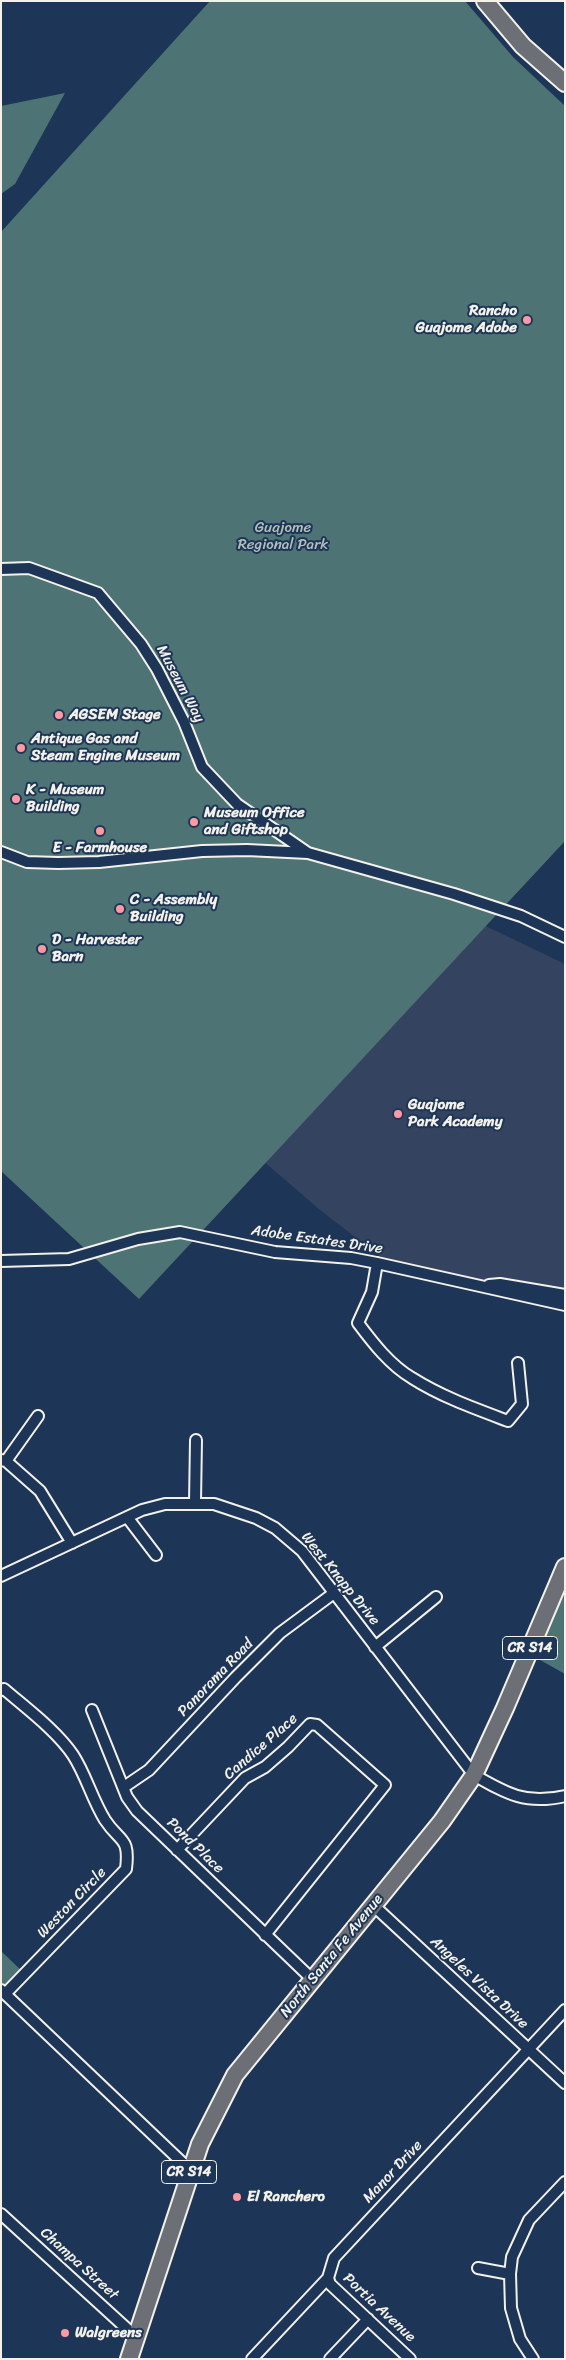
<!DOCTYPE html>
<html>
<head>
<meta charset="utf-8">
<style>
  body { margin:0 }
  #map { position:relative; width:566px; height:2360px; overflow:hidden; background:#1d3557; font-family:Sriracha,sans-serif }
  canvas { display:block }
  .frame { position:absolute; inset:0; border:2px solid #f4f1e8; pointer-events:none }
</style>
</head>
<body>
<div id="map">
<canvas width="566" height="2360"></canvas>
<div class="frame"></div>
</div>
<script>
const ctx = document.querySelector('canvas').getContext('2d');
ctx.lineJoin = 'round';
function fillPath(path, color) {
  ctx.fillStyle = color;
  ctx.fill(path, 'evenodd');
}
function strokePath(path, color, width, dash) {
  ctx.strokeStyle = color;
  ctx.lineWidth = width;
  ctx.lineCap = dash ? 'butt' : 'round';
  ctx.setLineDash(dash || []);
  ctx.stroke(path);
}
function write(font, color, halo, rows, align = 'center') {
  ctx.font = font + ' Sriracha,sans-serif';
  ctx.lineWidth = 4;
  ctx.setLineDash([]);
  ctx.textBaseline = 'middle';
  ctx.strokeStyle = halo;
  ctx.fillStyle = color;
  for (const [text, x, y, turn = 0] of rows) {
    ctx.save();
    ctx.translate(x, y);
    ctx.rotate((+turn || 0) * Math.PI / 180);
    ctx.textAlign = isNaN(turn) ? turn : align;
    if (halo) ctx.strokeText(text, 0, 0);
    ctx.fillText(text, 0, 0);
    ctx.restore();
  }
}
const built = new Path2D(`
  M425,897L565,964V1300L385,1260L320,1210L254,1153Z`);
const green = new Path2D(`
  M210,1H465L513,57L565,106V841L139,1299L1,1171V232Z
  M65,93L15,184L1,194V106Z
  M565,1594V1674L533,1656Z
  M1,1951L22,1971L1,1993Z`);
const minor = new Path2D(`
  M1,569L29,568L98,593L141,644L157,669L184,722L202,767L237,804L308,853
  M1,852L27,862L58,863L99,862L202,851L247,850L308,853L454,894L521,916L565,937
  M1,1261L69,1259L138,1239L180,1232L275,1252L351,1258L377,1263L565,1305
  M377,1263L372,1292L358,1323C373,1343 390,1365 412,1378C442,1397 476,1409 508,1421L522,1404L518,1363
  M489,1285L500,1284L565,1295
  M1,1460L6,1461L40,1491L72,1543
  M6,1461L38,1416
  M195,1502L196,1440
  M127,1517L156,1555
  M1,1576L142,1510L165,1504H214L256,1518L275,1528L302,1551L474,1775C507,1794 526,1805 565,1796
  M375,1647L436,1597
  M1,1690L4,1689C26,1708 57,1731 73,1755C86,1775 92,1799 105,1820C120,1843 130,1836 126,1869L6,1993
  M92,1710L127,1797L137,1811L312,1979
  M124,1787L149,1770L236,1677L280,1633L334,1593
  M177,1850L245,1778L265,1767L288,1747L310,1724L317,1725L385,1785L265,1935
  M373,1905L565,2083
  M1,1990L190,2170
  M1,2214L136,2337
  M478,2268L510,2274
  M328,2278L330,2284L410,2359
  M252,2359L328,2278L334,2258L565,2010
  M330,2359L368,2319
  M533,2359L520,2339L511,2308L510,2274L512,2257L529,2220L565,2182`);
const primary = new Path2D(`
  M485,1L523,46L565,83
  M129,2359L200,2144L235,2075L442,1821L474,1775L505,1708L565,1567`);
const markers = [
  [527,320,5,"#ff9aa2"],
  [59,715,5,"#ff9aa2"],
  [21,748,5,"#ff9aa2"],
  [16,799,5,"#ff9aa2"],
  [194,822,5,"#ff9aa2"],
  [100,831,5,"#ff9aa2"],
  [120,909,5,"#ff9aa2"],
  [42,949,5,"#ff9aa2"],
  [398,1114,5,"#ff9aa2"],
  [237,2197,5,"#ff9aa2"],
  [65,2333,5,"#ff9aa2"]
];
const shields = [
  [530,1648,55],
  [189,2172,55]
];
const shieldNames = [
  ["CR S14",530,1648],
  ["CR S14",189,2172]
];
const poiNames = [
  ["Rancho",517,311,"right"],
  ["Guajome Adobe",517,328,"right"],
  ["AGSEM Stage",69,715],
  ["Antique Gas and",31,739],
  ["Steam Engine Museum",31,756],
  ["K - Museum",26,790],
  ["Building",26,807],
  ["Museum Office",204,813],
  ["and Giftshop",204,830],
  ["E - Farmhouse",100,848,"center"],
  ["C - Assembly",130,900],
  ["Building",130,917],
  ["D - Harvester",52,940],
  ["Barn",52,957],
  ["Guajome",408,1105],
  ["Park Academy",408,1122],
  ["El Ranchero",247,2197],
  ["Walgreens",75,2333]
];
const parkNames = [
  ["Guajome",283,528],
  ["Regional Park",283,545]
];
const streetNames = [
  ["Museum Way",180,684,62],
  ["Adobe Estates Drive",317,1240,8],
  ["West Knapp Drive",340,1579,51],
  ["Panorama Road",216,1678,-46],
  ["Candice Place",261,1747,-41],
  ["Pond Place",195,1846,44],
  ["Weston Circle",72,1903,-46],
  ["North Santa Fe Avenue",332,1956,-51],
  ["Angeles Vista Drive",479,1983,43],
  ["Manor Drive",393,2172,-47],
  ["Champa Street",79,2264,42],
  ["Portia Avenue",379,2308,43]
];
fillPath(built, '#344460');
fillPath(green, '#4e7374');
strokePath(minor, '#f4f1e8', 14);
strokePath(primary, '#f4f1e8', 20);
strokePath(minor, '#1d3557', 10);
strokePath(primary, '#6c6f75', 16);
for (const [x, y, r, color] of markers) {
  const dot = new Path2D();
  dot.arc(x, y, r, 0, 2 * Math.PI);
  ctx.fillStyle = color;
  ctx.fill(dot);
  strokePath(dot, '#1d3557', 2);
}
for (const [x, y, w] of shields) {
  const box = new Path2D();
  box.roundRect(x - w / 2, y - 11.5, w, 23, 4);
  ctx.fillStyle = '#1d3557';
  ctx.fill(box);
  strokePath(box, '#f4f1e8', 1);
}
write('bold 14px', '#f4f1e8', null, shieldNames);
write('bold 15px', '#f4f1e8', '#1d3557', poiNames, 'left');
write('15px', '#b2bfba', '#1d3557', parkNames);
write('15px', '#f4f1e8', '#1d3557', streetNames);
</script>
</body>
</html>
